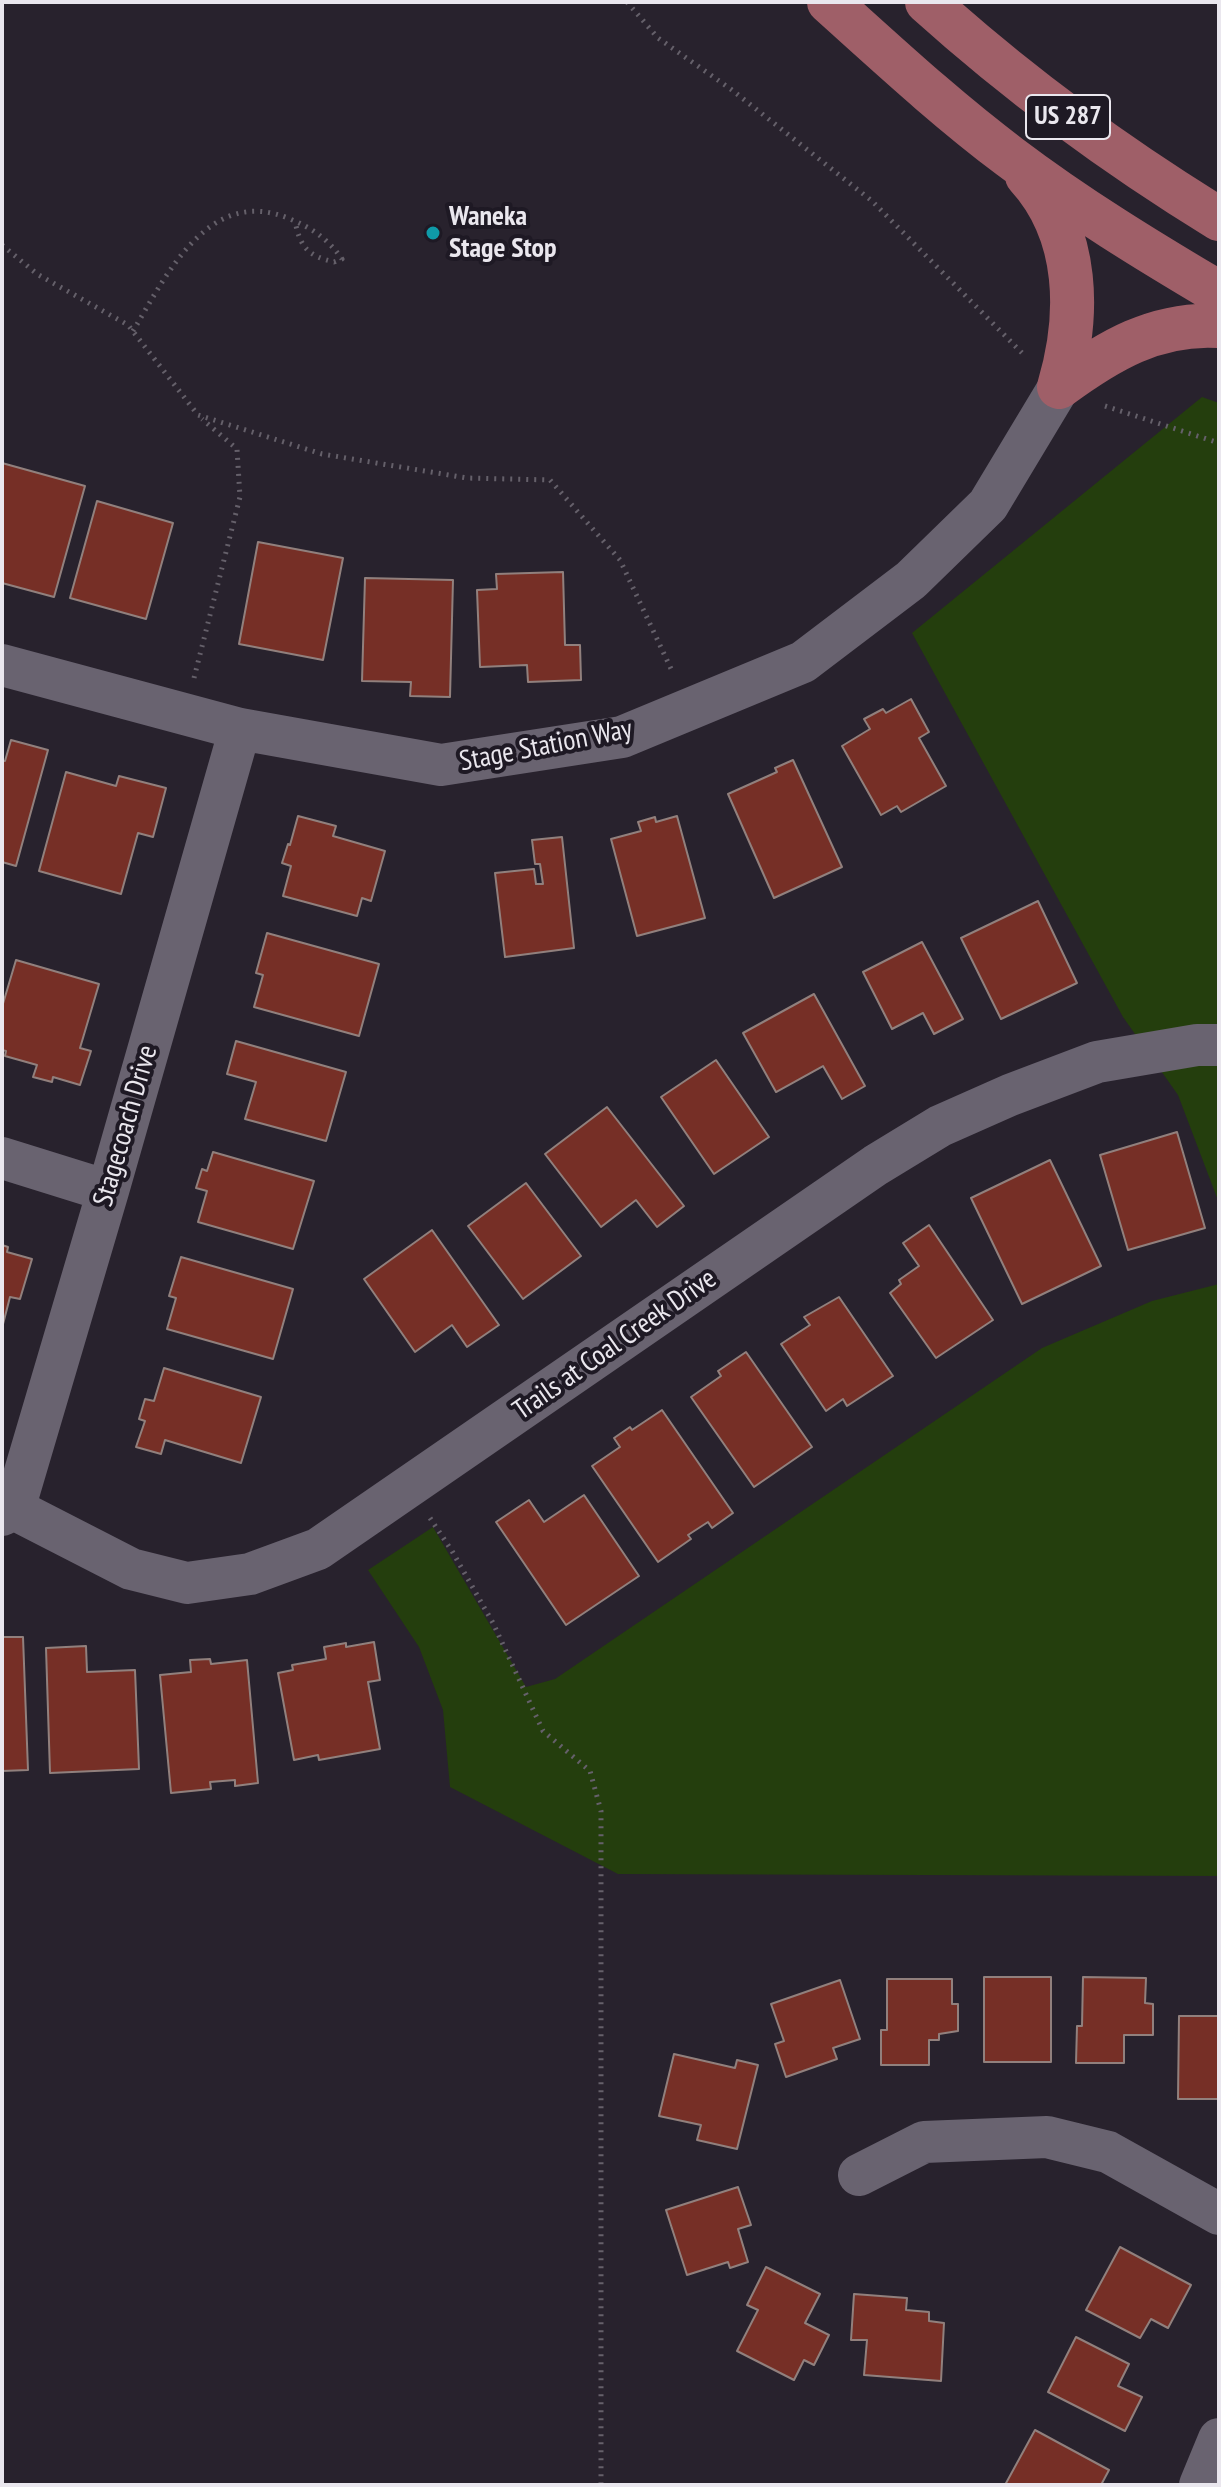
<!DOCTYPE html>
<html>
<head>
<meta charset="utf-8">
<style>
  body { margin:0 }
  #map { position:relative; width:1221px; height:2487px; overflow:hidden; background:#28222d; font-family:"PT Sans Narrow",sans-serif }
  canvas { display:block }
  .frame { position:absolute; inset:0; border:4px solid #eae7ee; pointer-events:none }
</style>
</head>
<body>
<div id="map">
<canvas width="1221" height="2487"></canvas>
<div class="frame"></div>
</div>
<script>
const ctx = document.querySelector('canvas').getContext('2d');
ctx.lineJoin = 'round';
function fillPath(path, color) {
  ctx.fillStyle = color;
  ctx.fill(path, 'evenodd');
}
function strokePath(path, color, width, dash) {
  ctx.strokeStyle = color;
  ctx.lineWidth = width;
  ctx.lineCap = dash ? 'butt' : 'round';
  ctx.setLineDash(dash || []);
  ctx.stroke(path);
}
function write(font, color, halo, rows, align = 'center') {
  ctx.font = font + ' "PT Sans Narrow",sans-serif';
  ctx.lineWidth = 8;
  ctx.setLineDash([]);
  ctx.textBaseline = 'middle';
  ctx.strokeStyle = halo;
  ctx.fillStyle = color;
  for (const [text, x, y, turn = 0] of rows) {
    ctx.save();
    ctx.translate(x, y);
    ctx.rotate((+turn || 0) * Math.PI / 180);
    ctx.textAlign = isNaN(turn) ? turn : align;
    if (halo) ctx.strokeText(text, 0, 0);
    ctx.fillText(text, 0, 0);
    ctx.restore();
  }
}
const green = new Path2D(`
  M1202,397L1219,403V1203L1178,1095L1123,1017L912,633Z
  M1219,1284V1876L618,1874L450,1787L443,1710L419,1647L368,1570L433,1527L526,1687L555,1679L1042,1348L1152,1301Z`);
const building = new Path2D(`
  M2,463L85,486L54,597L2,583Z
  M97,501L173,523L146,619L70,598Z
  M258,542L343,558L323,660L239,644Z
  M563,572L565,645H580L581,680L528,682L527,665L480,667L477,590L497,589L496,574Z
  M365,578L453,580L450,697L410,696L411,682L362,681Z
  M911,699L929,732L919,738L946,786L901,812L897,806L881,815L842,746L870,729L864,719L883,709L886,713Z
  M11,740L48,750L16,866L2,862V761H5Z
  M793,760L842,867L774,898L728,794L777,772L775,768Z
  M66,772L116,786L119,776L166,788L153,837L138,833L121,894L39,871Z
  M298,816L336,826L333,836L385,851L371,901L362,898L357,916L283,896L291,866L282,863L288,844L290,845Z
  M677,816L705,918L637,936L611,839L641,831L638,822L655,817L656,822Z
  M562,837L574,948L505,957L495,873L534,869L536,884H543L540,864H535L532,840Z
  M1038,901L1077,983L1001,1019L961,938Z
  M267,933L379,964L359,1036L254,1007L263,975L256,973Z
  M922,942L963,1019L934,1034L923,1013L892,1029L863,972Z
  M16,960L99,984L80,1048L91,1051L80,1085L53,1077L52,1082L33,1077L37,1065L5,1056L6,1051L2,1050V1007Z
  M814,994L865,1086L842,1099L823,1066L776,1092L743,1033Z
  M236,1041L346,1072L326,1141L245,1119L256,1082L227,1074Z
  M716,1060L769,1137L714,1174L661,1097Z
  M607,1107L684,1206L657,1227L636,1200L601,1227L545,1154Z
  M1177,1132L1205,1228L1128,1250L1100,1155Z
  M213,1152L314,1181L293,1249L198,1222L207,1191L196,1188L202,1169L207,1171Z
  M1050,1160L1101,1266L1022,1304L971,1198Z
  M526,1183L581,1256L523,1299L468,1226Z
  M929,1225L993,1320L936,1358L890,1293L901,1284L899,1280L919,1266L903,1243Z
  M432,1230L499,1325L467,1347L452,1325L415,1352L364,1279Z
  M2,1245L8,1247L7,1252L32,1259L20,1299L10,1297L2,1328Z
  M181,1257L293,1289L273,1359L167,1329L176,1298L169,1296Z
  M839,1297L893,1376L847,1406L843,1399L826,1411L781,1344L810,1325L804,1317Z
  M746,1352L812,1447L754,1487L691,1397L721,1376L718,1371Z
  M164,1368L261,1397L241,1463L165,1440L161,1454L136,1447L145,1421L139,1419L145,1399L154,1401Z
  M662,1410L733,1513L712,1528L708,1522L688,1535L691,1539L658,1562L592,1466L620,1447L614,1438L630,1427L632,1430Z
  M584,1495L639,1576L566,1625L496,1522L529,1500L544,1522Z
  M2,1637H23L28,1770L2,1771Z
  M374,1642L380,1680L368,1682L380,1749L319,1760L318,1755L294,1760L278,1673L293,1670L292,1665L326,1659L324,1647L346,1643V1647Z
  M86,1646L87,1672L135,1670L139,1769L50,1773L46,1648Z
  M210,1659L211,1664L247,1660L258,1783L235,1786V1780L210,1782L211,1789L171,1793L160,1675L191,1672L190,1660Z
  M984,1977H1051V2062H984Z
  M1083,1977L1146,1978L1145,2003L1153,2004V2035H1124V2063H1076L1077,2026H1082Z
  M887,1979H952V2004H958V2031L939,2034V2040H929V2065H881V2030H887Z
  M840,1980L860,2039L833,2048L837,2059L786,2077L775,2044L784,2041L771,2004Z
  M1179,2016H1219V2099H1178Z
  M674,2054L735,2068L737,2060L758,2065L737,2149L697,2140L701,2125L659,2116Z
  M738,2187L751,2225L738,2229L748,2262L730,2268L728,2262L687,2275L666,2210Z
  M1120,2247L1191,2285L1168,2328L1151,2319L1140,2338L1086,2310Z
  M766,2267L820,2294L805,2323L829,2335L814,2365L804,2360L794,2380L737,2351L758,2310L747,2305Z
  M854,2294L907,2298L906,2310L929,2312V2321L944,2323L941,2381L864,2375L867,2340H851Z
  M1076,2337L1129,2364L1118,2386L1142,2397L1125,2431L1048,2392Z
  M1035,2430L1109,2470L1101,2485H1005Z`);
const path = new Path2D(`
  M627,2L658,38L732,90L872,201L1025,356
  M2,245L37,274L128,325L198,415L322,454L467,478L550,480L620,560L673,673
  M133,331C166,276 209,184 290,219C312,228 328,239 342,259L334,262C308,256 300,247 295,221
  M1105,406L1219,443
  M194,678L240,497L237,449L202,419
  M430,1518L452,1551L493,1623L543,1731L590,1771L601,1811V2485`);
const minor = new Path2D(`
  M2,665L240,729L441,765L622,737L803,662L911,580L988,505L1059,387
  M2,1158L108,1191
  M14,1509L131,1569L187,1583L250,1574L318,1549L876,1165L940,1126L1010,1095L1097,1062L1197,1045H1219
  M2,1515L14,1509L108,1191L240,729
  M859,2175L924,2142L1047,2137L1108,2152L1219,2214
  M1200,2485L1219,2439`);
const primary = new Path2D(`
  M829,2C888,55 946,109 1010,157C1076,207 1148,251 1219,293
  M927,2C1017,83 1116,156 1219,219
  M1027,176C1080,234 1080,316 1059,387
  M1059,387C1108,351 1156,322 1219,326`);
const markers = [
  [433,233,8,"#0f9aa8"]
];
const shields = [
  [1068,117,84]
];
const shieldNames = [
  ["US 287",1068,117]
];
const poiNames = [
  ["Waneka",449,217],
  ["Stage Stop",449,249]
];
const streetNames = [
  ["Stage Station Way",546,746,-11],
  ["Stagecoach Drive",126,1126,-74],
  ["Trails at Coal Creek Drive",615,1345,-35]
];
fillPath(green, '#243e0d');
fillPath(building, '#762f26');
strokePath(building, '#91807d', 2);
strokePath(path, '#65606a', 5, [2, 6]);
strokePath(minor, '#696370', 42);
strokePath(primary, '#9f5f68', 44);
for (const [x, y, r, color] of markers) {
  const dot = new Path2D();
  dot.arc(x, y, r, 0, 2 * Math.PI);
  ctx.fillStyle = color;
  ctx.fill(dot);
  strokePath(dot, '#1e1924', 3);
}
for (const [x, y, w] of shields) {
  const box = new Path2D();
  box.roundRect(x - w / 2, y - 22, w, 44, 6);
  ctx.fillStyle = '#1e1924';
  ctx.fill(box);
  strokePath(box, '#eae7ee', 2);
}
write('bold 26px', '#eae7ee', null, shieldNames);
write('bold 28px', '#eae7ee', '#1e1924', poiNames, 'left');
write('28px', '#eae7ee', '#1e1924', streetNames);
</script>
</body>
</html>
